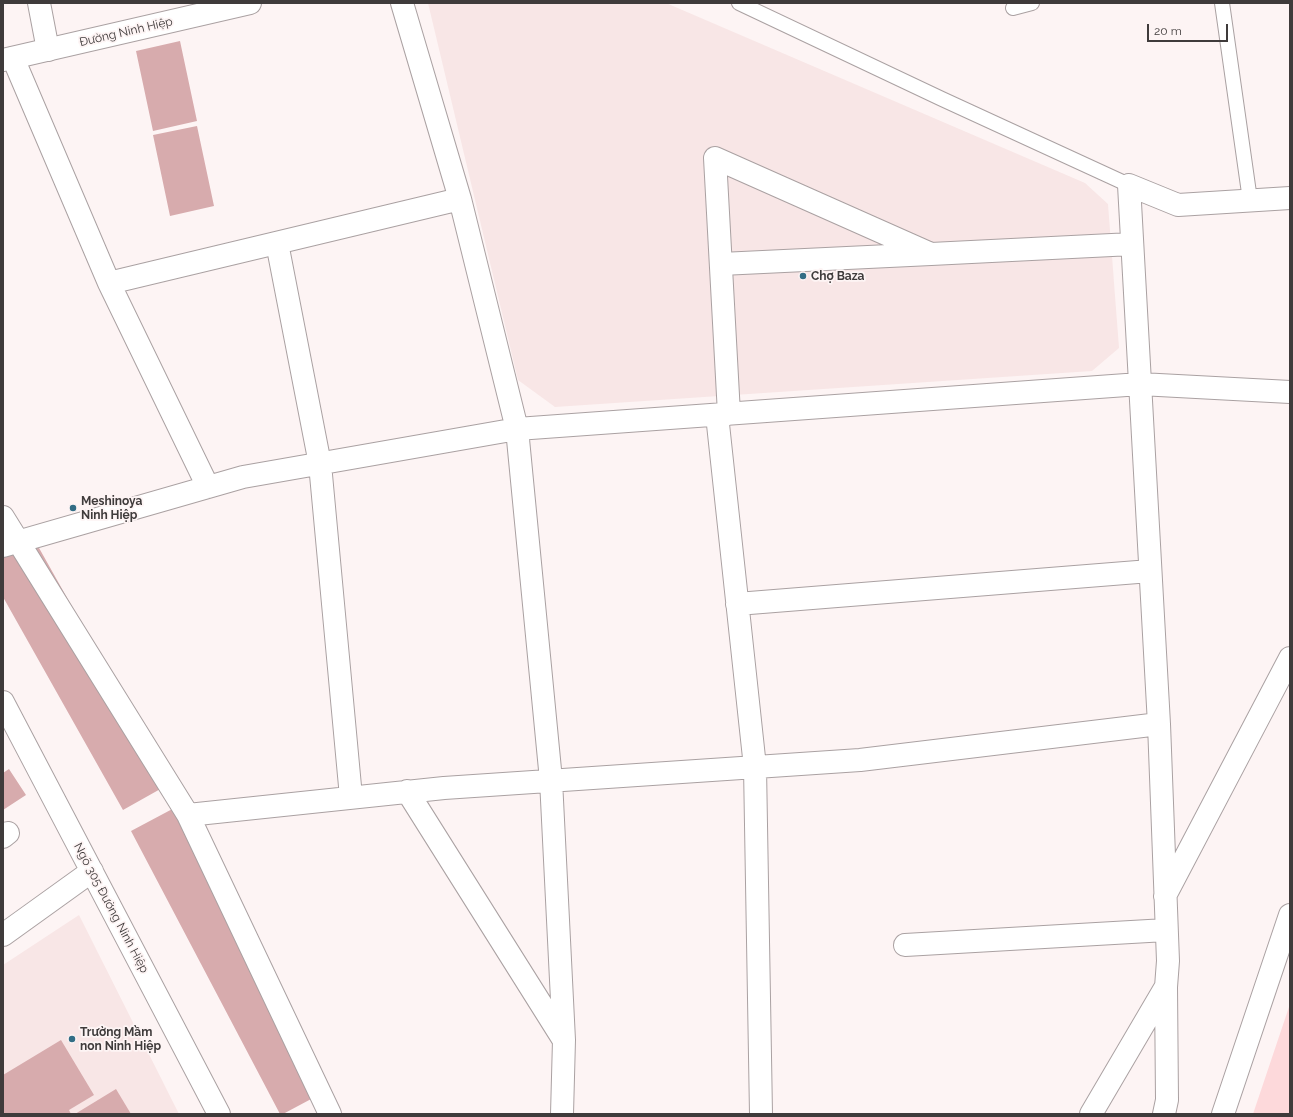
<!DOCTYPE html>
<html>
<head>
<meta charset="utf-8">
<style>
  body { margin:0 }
  #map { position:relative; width:1293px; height:1117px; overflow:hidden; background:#fdf4f4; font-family:Raleway,sans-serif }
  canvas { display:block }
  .frame { position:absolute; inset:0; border:4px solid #3f3b3b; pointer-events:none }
  .scale { position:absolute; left:1147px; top:24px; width:81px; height:18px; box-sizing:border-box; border:2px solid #3f3b3b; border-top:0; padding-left:5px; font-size:12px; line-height:14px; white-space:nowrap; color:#3f3b3b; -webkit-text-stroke:3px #fdf4f4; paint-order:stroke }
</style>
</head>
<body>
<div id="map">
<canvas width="1293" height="1117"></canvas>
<div class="frame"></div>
<div class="scale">20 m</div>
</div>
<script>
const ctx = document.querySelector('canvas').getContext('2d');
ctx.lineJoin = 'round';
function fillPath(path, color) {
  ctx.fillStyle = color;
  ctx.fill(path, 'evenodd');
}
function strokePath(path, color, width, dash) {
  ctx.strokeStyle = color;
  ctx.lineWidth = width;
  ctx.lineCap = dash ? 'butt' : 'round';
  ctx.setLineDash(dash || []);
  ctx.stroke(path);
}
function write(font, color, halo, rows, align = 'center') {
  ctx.font = font + ' Raleway,sans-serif';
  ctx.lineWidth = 3.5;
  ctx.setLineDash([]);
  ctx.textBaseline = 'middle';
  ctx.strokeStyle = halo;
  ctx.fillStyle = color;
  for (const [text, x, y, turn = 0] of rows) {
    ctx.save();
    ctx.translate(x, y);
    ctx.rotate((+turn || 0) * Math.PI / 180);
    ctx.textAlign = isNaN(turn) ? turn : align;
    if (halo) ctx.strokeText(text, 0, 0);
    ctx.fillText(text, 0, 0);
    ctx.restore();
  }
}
const built = new Path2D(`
  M428,3H666L1085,183L1108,204L1119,348L1092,371L555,407L518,380Z
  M79,915L179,1114H3V965Z`);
const green = new Path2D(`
  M1290,1004V1114H1253Z`);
const building = new Path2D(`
  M180,41L197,121L153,131L136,51Z
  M197,126L214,206L170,216L153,135Z
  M34,539L171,783L123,810L3,597V557Z
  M9,769L26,795L3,810V773Z
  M178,806L328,1090L283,1114H280L131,831Z
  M61,1040L94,1095L69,1110L71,1114H3V1075Z
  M116,1089L131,1114H75Z`);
const service = new Path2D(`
  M739,3L942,99L1129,185
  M1222,3L1250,200
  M1013,8L1032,3`);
const minor = new Path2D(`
  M39,3L48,50
  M402,3L460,199L517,429L551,780L564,1040L562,1114
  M13,58L109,283L208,487
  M277,243L320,464L351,797
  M931,254L1132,244
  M721,264L931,254L715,158L729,414
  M109,283L460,199
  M717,415L755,767L761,1114
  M3,517L188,815L330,1114
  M3,546L243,477L517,429L1140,384L1290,392
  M737,604L1150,571
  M3,702L219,1114
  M407,791L563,1039
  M188,815L444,788L860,760L1159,724
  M3,837L8,833
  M1165,896L1290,658
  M3,935L92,871
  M905,945L1166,930
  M1091,1114L1165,988
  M1164,1114L1167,1100L1166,987L1168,961L1159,724L1129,185L1178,205L1290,198`);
const secondary = new Path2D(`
  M3,60L250,3`);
const motorway = new Path2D(`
  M1223,1114L1290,915`);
const markers = [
  [803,276,4,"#326d85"],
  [73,508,4,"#326d85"],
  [72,1039,4,"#326d85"]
];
const streetNames = [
  ["Đường Ninh Hiệp",126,32,-13],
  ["Ngõ 305 Đường Ninh Hiệp",111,908,62]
];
const poiNames = [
  ["Chợ Baza",811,276],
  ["Meshinoya",81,501],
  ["Ninh Hiệp",81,515],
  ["Trường Mầm",80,1032],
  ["non Ninh Hiệp",80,1046]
];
fillPath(built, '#f8e6e6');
fillPath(green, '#fdd9db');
fillPath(building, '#d7abad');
strokePath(service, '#aaa1a2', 16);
strokePath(minor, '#aaa1a2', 24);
strokePath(secondary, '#aaa1a2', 24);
strokePath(motorway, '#aaa1a2', 24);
strokePath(service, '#fff', 14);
strokePath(minor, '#fff', 22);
strokePath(secondary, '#fff', 22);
strokePath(motorway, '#fff', 22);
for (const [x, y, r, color] of markers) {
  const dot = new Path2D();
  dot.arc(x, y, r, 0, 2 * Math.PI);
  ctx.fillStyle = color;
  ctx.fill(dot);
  strokePath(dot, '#fdf4f4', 1.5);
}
write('12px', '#3f3b3b', '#fdf4f4', streetNames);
write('bold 12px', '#3f3b3b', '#fdf4f4', poiNames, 'left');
</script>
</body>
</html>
